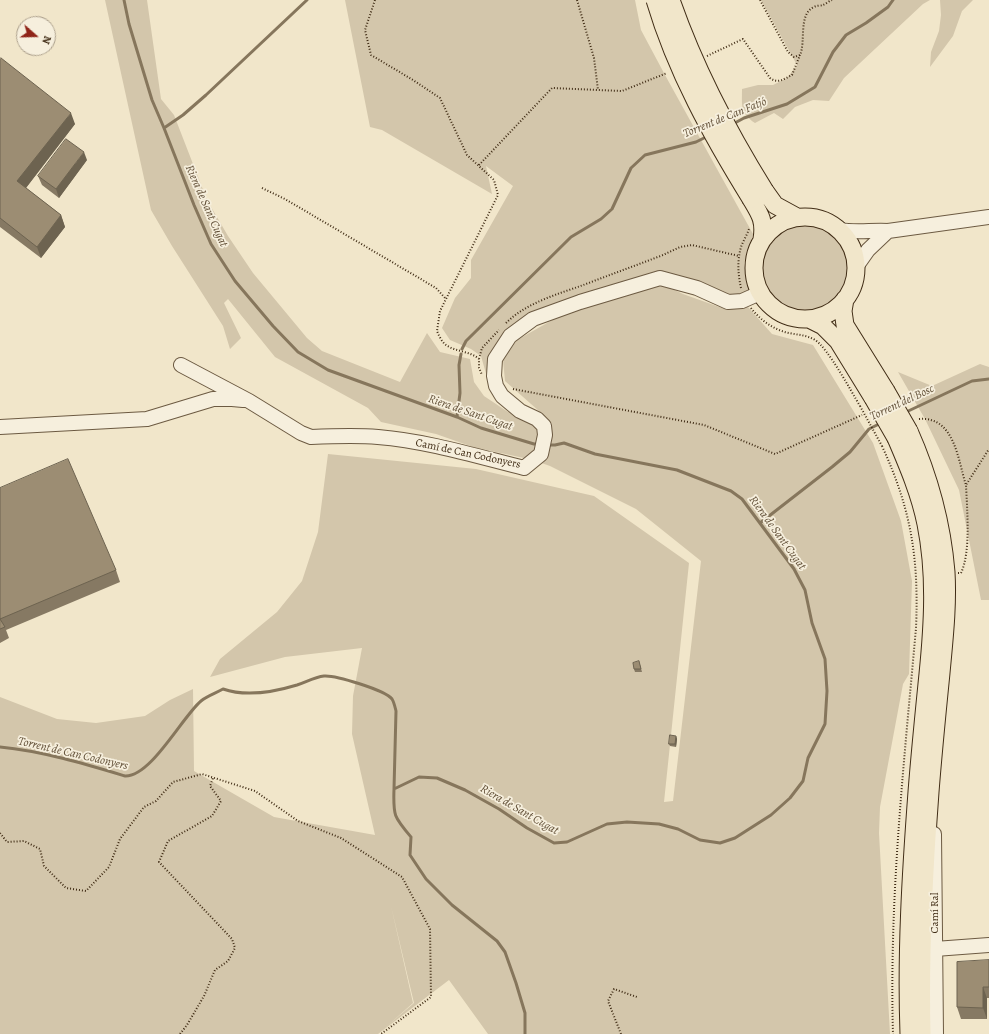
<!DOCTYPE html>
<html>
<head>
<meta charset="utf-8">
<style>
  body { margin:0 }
  #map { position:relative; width:989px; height:1034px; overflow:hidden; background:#f1e6ca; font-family:Alegreya,serif }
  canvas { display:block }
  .north { position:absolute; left:16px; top:16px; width:40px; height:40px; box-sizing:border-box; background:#f6efdd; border:1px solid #ada18d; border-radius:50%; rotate:110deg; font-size:11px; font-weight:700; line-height:16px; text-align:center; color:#402c15 }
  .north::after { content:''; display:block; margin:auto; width:14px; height:18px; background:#8f2418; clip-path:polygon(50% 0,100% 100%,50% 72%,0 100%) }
</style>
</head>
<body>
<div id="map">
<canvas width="989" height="1034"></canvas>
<div class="north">N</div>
</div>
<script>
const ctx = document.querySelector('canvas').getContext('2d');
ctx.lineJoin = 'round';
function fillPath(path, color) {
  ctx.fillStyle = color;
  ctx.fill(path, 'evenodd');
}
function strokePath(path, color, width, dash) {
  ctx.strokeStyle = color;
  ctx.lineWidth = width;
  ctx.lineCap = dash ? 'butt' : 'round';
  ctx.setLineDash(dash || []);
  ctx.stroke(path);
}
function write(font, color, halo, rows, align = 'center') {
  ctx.font = font + ' Alegreya,serif';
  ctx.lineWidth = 3.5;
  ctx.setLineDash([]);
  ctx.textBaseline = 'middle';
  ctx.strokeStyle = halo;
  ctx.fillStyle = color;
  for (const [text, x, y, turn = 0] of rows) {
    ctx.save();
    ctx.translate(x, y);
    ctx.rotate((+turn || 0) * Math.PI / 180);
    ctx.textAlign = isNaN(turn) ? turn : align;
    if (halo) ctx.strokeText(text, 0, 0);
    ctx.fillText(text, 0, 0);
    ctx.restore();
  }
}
const green = new Path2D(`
  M105,0H147L161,99L174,115L207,200L228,236L253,273L307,338L322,351L400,382L427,333L440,352L470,359L474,382L484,396L508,412L548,419L505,381L503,360L517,340L570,310L501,340L491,356L487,377L481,356L471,349L450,340L442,328L455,298L471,278V260L513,186L486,166L492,194L382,130L370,127L345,0H635L641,30L665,75L753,234L744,263L749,290L734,297L706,286L654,272L578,306L662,284L683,294L725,309L748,307L772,334L813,345L873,443L901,521L912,581L909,674L903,684L880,807L879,833L890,1034H488L449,980L378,1034H0V697L57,719L96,723L145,716L170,700L193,689L194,771L274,817L375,835L352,734L353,696L362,648L285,657L210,677L220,659L277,612L302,581L318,532L328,454L476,469L594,496L689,563L664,802L673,801L701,561L636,509L550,466L533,460L473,447L436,434L381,422L368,408L275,357L228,299L224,303L241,338L230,349L223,326L172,246L151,210ZM391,906L414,1003L386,1027L413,1003Z
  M761,0H930L923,4L844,78L829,101L813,100L795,107L783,119L774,113L755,123C740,113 742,106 742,89L758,85H773L787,78L797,65Z
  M940,0H973L962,11L953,36L930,67L931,52L939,31L941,15Z
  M762 267a43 43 0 1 1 86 0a43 43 0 1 1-86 0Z
  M980,364L989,367V600H981L959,490L925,419L898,372L932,386Z`);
const stream = new Path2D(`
  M124,0L129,24L152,100L164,128L194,205L211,244L235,281L273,326L298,352L328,370L457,417L481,428L534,444H539
  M733,124L744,118L787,104L815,87L833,52L846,35L866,23L888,7L893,0
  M164,128L183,115L206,95L307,0
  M462,349L466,341L571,237L601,219L612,209L631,168L645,155L696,142L708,136
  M904,413L972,381L989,379
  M457,417L460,393L459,365L461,354
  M760,523L832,467L850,452L869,429L881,423
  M0,747C42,751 85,764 125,776C151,777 182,717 201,701C207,696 216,693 223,689C246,697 274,692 297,685C306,682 315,677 324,676C335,675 385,690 392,699C394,702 395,707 396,711L394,789
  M525,1034V1013L516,983L505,952L497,941L452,905L426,879L410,855L411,837C394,817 393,816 394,789L419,777L437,778L465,790L499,809L527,828L554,843L567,842L607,824L627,822L659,824L678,829L700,840L720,843L735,838L771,815L790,798L803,781L808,758L825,724L827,691L825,659L812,623L805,590L794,569L742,499L731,491L677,470L595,454L564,443L555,445H547`);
const path = new Path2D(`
  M375,0L365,30L371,55L413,80L440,98L467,155L494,180L498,195L440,311L437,331C439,336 442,342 446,345C456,352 470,351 479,359V368L482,375
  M577,0L594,58L598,90
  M760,0L788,52L794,57L800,55C806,42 798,14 814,7C817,5 821,6 823,5C826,4 829,1 832,0
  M707,56L743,39L770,78C778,84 784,79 792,75L800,55
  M479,165L552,88L622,91L667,73
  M262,188L285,199L436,288L446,299
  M741,288C738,274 737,261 741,247C743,241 747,235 749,229
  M751,308C760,320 774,330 789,333C798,335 807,335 815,340C828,348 851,391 860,406
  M506,323C527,302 559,294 586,284C612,274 637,265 663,255L680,247L692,245L739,256
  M479,359L482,348L499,330
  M513,389L704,425L775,454L862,415
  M919,419C955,416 958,461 966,485L989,449
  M882,446C911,509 919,558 916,628C904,763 889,898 893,1034
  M958,573H961C971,552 967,509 966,485
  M0,833L7,842L24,841L40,849L44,866L66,888L86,891L109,867L120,839L144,807L156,801L173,782L202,774L255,791L298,821L341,838L402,877L430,929L431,997L381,1034
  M180,1034L187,1025L204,996L215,970L228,961L235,948L232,939L159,862L168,841L212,816L221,801L210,786L213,778
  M621,1034L608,1001L614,989L637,997`);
const minor = new Path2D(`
  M840,230C856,233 872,230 888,231L989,217
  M856,267L868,250L888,231
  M181,365L249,401L301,433L311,437C333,436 356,435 378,437C427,441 476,456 524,468L541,454L545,435L544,426L537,419L520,411L502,396L496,386L494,376L495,359L510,336L533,319L580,302L660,278L697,288L728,302L742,301L760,293
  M0,427L147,419L213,399H232L243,400
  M934,834L936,1034
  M935,949L989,945`);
const major = new Path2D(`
  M765,191L775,205L797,217
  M751,199C760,214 765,221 762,239
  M754 268a51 51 0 1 1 102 0a51 51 0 1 1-102 0Z
  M845,299L843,311L845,325L886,391
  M809,319L823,326L838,341L873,398
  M909,431C929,476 942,523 946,572C948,606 944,640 941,673C937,713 933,753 930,792C924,873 920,953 922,1034
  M896,438C908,466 920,494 926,524C936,574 933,624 928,674C924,714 920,753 917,792C911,872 906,953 909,1034`);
const pathBridge = new Path2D(`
  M860,406L882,446`);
const majorBridge = new Path2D(`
  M655,0C676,71 712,136 751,199
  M671,0C695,69 727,130 765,191
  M886,391L909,431
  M873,398L896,438`);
const wall = new Path2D(`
  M0,59L75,124L26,188L61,215L65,227L41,258L0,227Z
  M87,160L59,198L42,185L38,176Z
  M0,488L116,570L120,582L6,630L9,638L0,643Z
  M639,661L642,672H635L634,669Z
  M676,736L677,739L676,747L670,746L669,744Z
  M989,960V998H987V1019H961L957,1007Z`);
const shadedWall = new Path2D(`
  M71,113L75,124L22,193L17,181Z
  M84,152L87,160L59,198L56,189Z
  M61,215L65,227L41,258L37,247Z
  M676,736L677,739L676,747L675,744Z
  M983,987L987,998V1019L983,1008Z`);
const building = new Path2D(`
  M1,58L71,113L17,181L61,215L37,247L0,218V59Z
  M66,139L84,152L56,189L38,176Z
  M68,459L116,570L0,619V488Z
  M0,619L5,627L0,629Z
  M639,661L641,669H634L633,663Z
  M670,735L676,736L675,744H669Z
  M989,960V987H983V1008L957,1007V962Z`);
const streetNames = [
  ["Camí de Can Codonyers",468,454,12],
  ["Camí Ral",935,913,-90]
];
const waterNames = [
  ["Torrent de Can Fatjó",725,118,-22],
  ["Riera de Sant Cugat",206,206,66],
  ["Torrent del Bosc",902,403,-25],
  ["Riera de Sant Cugat",470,413,19],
  ["Riera de Sant Cugat",777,533,54],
  ["Torrent de Can Codonyers",73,754,13],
  ["Riera de Sant Cugat",519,810,30]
];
fillPath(green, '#d3c6ab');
strokePath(stream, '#86765c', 3);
strokePath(minor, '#6c5a42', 16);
strokePath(major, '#402c15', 19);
strokePath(path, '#402c15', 2, [1, 2]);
strokePath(minor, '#f6efdd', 14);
strokePath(major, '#f1e6ca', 17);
strokePath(majorBridge, '#402c15', 19, []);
strokePath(pathBridge, '#402c15', 2, [1, 2]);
strokePath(majorBridge, '#f1e6ca', 17);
fillPath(wall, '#867963');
fillPath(shadedWall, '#6d6350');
fillPath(building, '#9c8d73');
strokePath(building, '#6d6350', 1);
write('11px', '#402c15', '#f6efdd', streetNames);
write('italic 12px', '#635139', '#f6efdd', waterNames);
</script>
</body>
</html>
